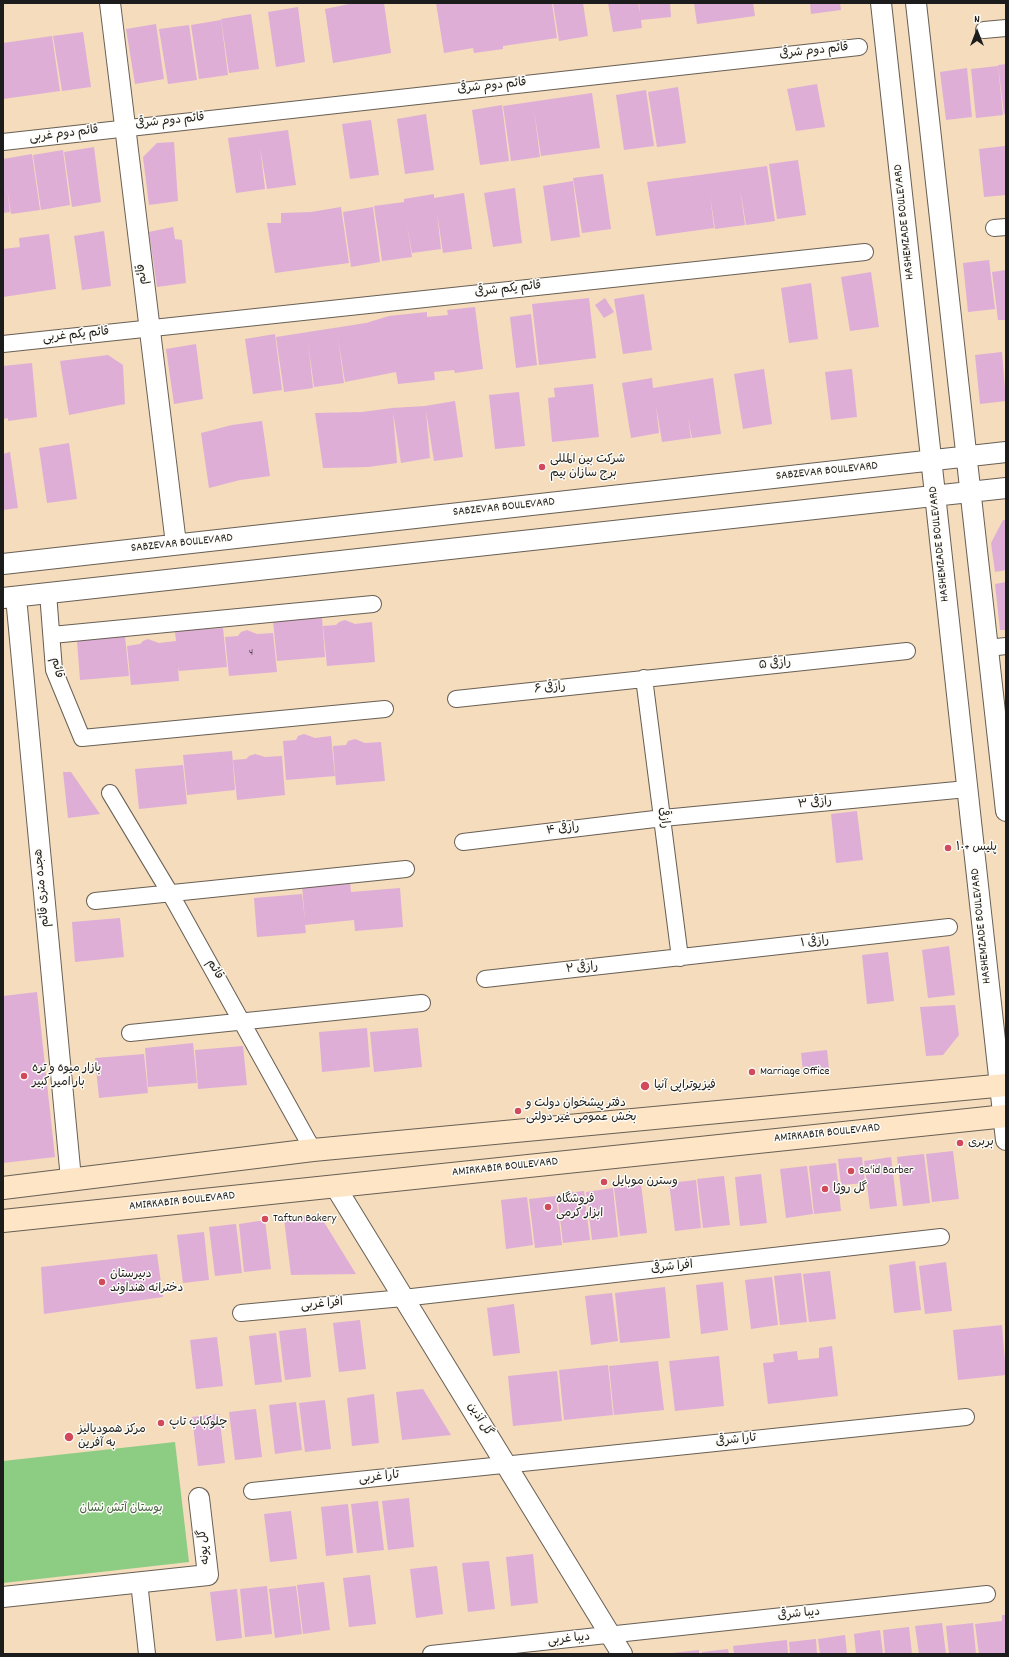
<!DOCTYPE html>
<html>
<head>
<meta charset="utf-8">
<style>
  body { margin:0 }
  #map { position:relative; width:1009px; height:1657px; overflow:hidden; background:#f4dcbd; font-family:Dekko,sans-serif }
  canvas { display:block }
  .frame { position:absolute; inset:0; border:4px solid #1c1c1c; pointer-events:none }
  .north { position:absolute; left:957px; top:12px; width:40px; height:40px; -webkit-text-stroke:3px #fdfcf7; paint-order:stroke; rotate:0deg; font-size:11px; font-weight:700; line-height:16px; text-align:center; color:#1c1c1c }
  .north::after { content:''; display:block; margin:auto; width:14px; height:18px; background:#1c1c1c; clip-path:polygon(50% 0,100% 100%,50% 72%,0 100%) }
</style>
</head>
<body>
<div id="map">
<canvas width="1009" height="1657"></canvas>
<div class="frame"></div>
<div class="north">N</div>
</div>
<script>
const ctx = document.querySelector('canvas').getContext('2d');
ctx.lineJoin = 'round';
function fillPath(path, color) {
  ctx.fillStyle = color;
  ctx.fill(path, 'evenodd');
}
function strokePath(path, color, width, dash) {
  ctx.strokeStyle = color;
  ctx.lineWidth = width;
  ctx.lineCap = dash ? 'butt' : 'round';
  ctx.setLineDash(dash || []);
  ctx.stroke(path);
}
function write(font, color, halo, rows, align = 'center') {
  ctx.font = font + ' Dekko,"Playpen Sans Arabic",sans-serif';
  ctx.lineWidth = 3;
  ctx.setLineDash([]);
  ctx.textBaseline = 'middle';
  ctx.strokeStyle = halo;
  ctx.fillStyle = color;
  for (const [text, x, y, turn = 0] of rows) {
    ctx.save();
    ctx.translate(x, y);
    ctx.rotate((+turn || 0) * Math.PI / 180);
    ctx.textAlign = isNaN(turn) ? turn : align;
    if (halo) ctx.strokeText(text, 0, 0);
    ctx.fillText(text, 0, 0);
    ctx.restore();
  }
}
const green = new Path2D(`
  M175,1442L189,1562L3,1583V1461Z`);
const building = new Path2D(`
  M354,3H384L391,53L333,63L325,9Z
  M436,3H552L557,38L503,46V49L474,53L473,48L444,53Z
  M553,3H583L588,36L559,41Z
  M608,3H638L640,13L639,3H670L671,17L641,20L642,28L613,32Z
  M694,3H753L755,16L697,24Z
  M810,3H840L841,10L811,14Z
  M298,7L305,62L276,67L268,12Z
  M251,14L259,69L229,73L221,19Z
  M221,20L228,75L199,79L191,25Z
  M156,24L164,79L135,84L126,29Z
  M189,25L197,80L168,84L159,29Z
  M83,32L91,87L62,91L53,36Z
  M52,36L60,91L3,99V43Z
  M1006,64V113L1004,114L998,65Z
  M998,66L1003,115L976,118L971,69Z
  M967,68L972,117L946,120L940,72Z
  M817,84L825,127L796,131L787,89Z
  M678,87L686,143L657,147L648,92Z
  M646,90L654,146L624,150L616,95Z
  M592,93L600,148L541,156L534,110L540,157L511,161L503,106Z
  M502,105L509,161L480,165L472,110Z
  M426,114L434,170L405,174L397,119Z
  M371,120L379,175L350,179L342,124Z
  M288,130L296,185L267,189L260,147L265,189L236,193L228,138Z
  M174,142L178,201L149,205L143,157L157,143Z
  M1005,146L1006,195L984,197L979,149Z
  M94,147L101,202L72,207L64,152Z
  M63,150L70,205L41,210L33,155Z
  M32,154L40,210L11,214L7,187L10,212L3,213V159Z
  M798,160L806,215L777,219L769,164Z
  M767,166L775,221L746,225L740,188L745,225L715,229L710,195L714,228L656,236L647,182Z
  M603,174L611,229L582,233L573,178Z
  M573,181L580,237L551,241L543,186Z
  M515,188L522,243L493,247L484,193Z
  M464,193L472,249L443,253L437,213L441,249L412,253L407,224L412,257L382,261L374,206L404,202V199L434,194V198Z
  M341,207L349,263L275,273L267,223H281V213L311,212Z
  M373,207L380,262L351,267L343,212Z
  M173,227L175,239L182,240L186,283L157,287L149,232Z
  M104,231L111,286L82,290L74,236Z
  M49,234L56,289L3,297V249L20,247L19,238Z
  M989,260L995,309L968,312L963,263Z
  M1006,270V320H998L992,272Z
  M871,272L879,327L850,331L841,277Z
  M811,283L818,339L789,343L781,288Z
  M644,294L652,350L623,354L614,299Z
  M589,298L596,358L539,365L532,304Z
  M605,298L614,312L604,318L595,305Z
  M475,307L483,369L455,373L454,370L434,372L435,380L398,384L396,372L345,382L338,338L344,383L314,387L308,342L313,388L284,392L276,337L366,323L389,316L427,312V317L448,315L447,310Z
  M531,314L537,365L516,368L510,317Z
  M275,334L282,390L253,394L245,339Z
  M196,344L203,399L174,404L166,349Z
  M1002,352L1006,401L980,404L975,355Z
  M108,355L123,365L125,404L69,415L60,361Z
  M32,363L37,417L8,421V418L3,419V366Z
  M764,369L772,424L743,429L734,374Z
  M852,369L857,417L831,420L825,372Z
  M652,378L653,388L713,378L721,434L692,438L688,418L691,438L662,442L656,406L659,433L631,438L622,383Z
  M593,384L599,437L552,442L548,398L555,397L554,388Z
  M519,392L525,446L495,449L489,395Z
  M455,401L463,457L434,461L426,411L430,458L401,463L393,412L397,463L368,467L323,468L315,413L362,412L392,408L425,406Z
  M262,421L270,476L240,480L209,488L201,433L232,425Z
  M69,443L77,499L47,503L39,448Z
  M10,452L18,508L3,510V454Z
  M1003,520H1006V570L995,572L991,543Z
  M1006,582V630H1000L995,584Z
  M301,616L305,619L322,617L325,657L277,661L273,621Z
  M345,620L355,624L372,622L375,662L327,666L323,626L336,625L339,622Z
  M191,627H203L207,629L223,628L227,667L179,671L178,667L179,681L131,685L127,646L140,644L143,641L148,639L159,643L176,641L175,632L188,630Z
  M247,630L257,634L273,633L277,672L229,676L225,637L238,636L241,632Z
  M104,635L109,638L125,636L129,676L80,680L77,641Z
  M304,734L315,738L331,736L335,776L286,780L283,741L296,740L298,736Z
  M355,739L365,743L381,742L385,781L336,785L333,746L346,745L348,741Z
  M232,751L235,790L187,795L183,755Z
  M255,754L265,757L282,756L285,795L237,800L233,760L246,759L249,756Z
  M183,765L187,804L139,809L135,769Z
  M63,772H71L100,814L68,818Z
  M857,811L863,860L836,863L831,814Z
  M350,881L351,892L400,888L403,927L355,931L354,920L305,925L306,933L257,937L254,898L302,894L305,921L302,885Z
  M120,918L124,957L75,962L72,922Z
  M949,946L955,995L928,998L922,950Z
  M888,952L894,1001L867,1004L862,955Z
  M37,992L55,1157L3,1163V996Z
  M955,1005L959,1035L943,1055L926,1056L920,1007Z
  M367,1028L370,1067L322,1072L319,1032Z
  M418,1028L422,1067L374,1072L370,1032Z
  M193,1043L197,1083L148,1087L145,1048Z
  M243,1046L247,1085L198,1089L195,1050Z
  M827,1050L829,1068L803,1071L801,1053Z
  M144,1054L148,1093L99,1098L95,1058Z
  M953,1151L959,1199L932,1202L926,1154Z
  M924,1154L930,1203L903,1206L897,1157Z
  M862,1157L865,1183L841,1185L838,1159Z
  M891,1157L897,1206L870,1209L864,1161Z
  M836,1163L841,1211L814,1214L809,1166Z
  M807,1166L813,1214L786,1218L780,1169Z
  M761,1174L767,1223L740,1226L735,1177Z
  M724,1176L730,1225L703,1228L697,1179Z
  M696,1180L701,1228L675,1231L669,1183Z
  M641,1184L647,1233L620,1236L614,1188Z
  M613,1188L618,1237L592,1240L586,1192Z
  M584,1191L590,1240L563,1243L557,1194Z
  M556,1196L562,1245L535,1248L529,1199Z
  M527,1197L533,1245L506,1249L501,1200Z
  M319,1214L356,1274L291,1275L284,1219Z
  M265,1220L271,1269L244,1272L239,1224Z
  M236,1224L242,1273L215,1276L209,1227Z
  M204,1232L209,1280L183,1283L177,1235Z
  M157,1254L163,1297L44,1314L41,1267Z
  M915,1261L921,1310L894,1313L889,1265Z
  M946,1262L952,1311L925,1314L919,1266Z
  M830,1271L836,1319L809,1322L803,1274Z
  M801,1273L807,1322L780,1325L774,1276Z
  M772,1277L778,1325L751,1329L745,1280Z
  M723,1282L728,1330L701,1334L696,1285Z
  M665,1287L670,1338L620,1343L615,1293Z
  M612,1293L618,1341L591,1345L585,1296Z
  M514,1304L520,1353L493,1356L487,1308Z
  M360,1320L366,1369L339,1372L333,1323Z
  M1002,1325L1006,1375L958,1380L953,1330Z
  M306,1328L311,1377L285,1380L279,1331Z
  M276,1333L282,1382L255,1385L249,1336Z
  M217,1337L223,1386L196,1389L190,1340Z
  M832,1346L838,1396L768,1404L763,1363L774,1362L773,1354L797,1351L798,1360L819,1358V1348Z
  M719,1356L724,1406L675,1411L669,1361Z
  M658,1361L664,1410L614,1415L609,1366Z
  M608,1365L613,1415L564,1420L559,1370Z
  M557,1371L562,1421L513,1426L508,1376Z
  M423,1389L451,1435L402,1440L396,1392Z
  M374,1394L379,1443L352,1446L347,1398Z
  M325,1400L331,1449L305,1452L299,1403Z
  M296,1402L302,1450L275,1454L269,1405Z
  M256,1409L262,1457L235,1460L229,1412Z
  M219,1414L225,1463L198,1466L192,1417Z
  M409,1498L414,1547L388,1550L382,1501Z
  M378,1501L384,1550L357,1553L351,1504Z
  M348,1504L353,1553L326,1556L321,1507Z
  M291,1511L297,1559L270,1562L264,1514Z
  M533,1554L538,1603L511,1606L506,1557Z
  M489,1561L495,1609L468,1612L462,1563Z
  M437,1566L443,1614L416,1618L410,1569Z
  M370,1575L376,1624L349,1627L343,1578Z
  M324,1582L330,1630L303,1634L297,1585Z
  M267,1586L272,1634L245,1637L240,1589Z
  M296,1586L302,1634L275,1638L269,1589Z
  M237,1589L242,1638L216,1641L210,1592Z
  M1002,1615H1006V1654H979L975,1624L1002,1621Z
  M942,1623L946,1654H919L915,1626Z
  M973,1623L976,1654H949L946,1626Z
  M909,1627L912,1654H885L883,1630Z
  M880,1630L883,1654H856L854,1634Z
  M845,1635L847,1654H820L818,1639Z
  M816,1639L817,1654H790L789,1642Z
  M787,1640L788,1654H734L733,1646Z
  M728,1649L729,1654H702V1652Z
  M699,1650V1654H672V1653Z`);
const minor = new Path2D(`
  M984,30L1006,28
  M3,142L859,47
  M994,228L1006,227
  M3,344L865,252
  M48,593L54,670L82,738L385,709
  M52,635L373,604
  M988,648L1006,646
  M644,678L680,958
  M456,699L907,651
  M110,793L170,893L313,1150
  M463,842L663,818L967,789
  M95,901L406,869
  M485,979L949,927
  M130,1033L422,1003
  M241,1313L403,1298L941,1237
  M252,1491L966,1417
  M139,1582L147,1654
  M431,1654L987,1594`);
const tertiary = new Path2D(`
  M110,3L176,544
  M881,3L1006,1140
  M916,3L1006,811
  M3,564L1006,452
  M16,597L71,1179
  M3,598L1006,488
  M335,1186L622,1654
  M3,1597L208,1575L199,1498`);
const secondary = new Path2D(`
  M3,1188L313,1150L1006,1085
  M3,1221L1006,1116`);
const markers = [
  [542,467,4,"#d1495b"],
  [948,848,4,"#d1495b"],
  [752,1072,4,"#d1495b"],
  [24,1076,4,"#d1495b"],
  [645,1086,5,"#d1495b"],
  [518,1111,4,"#d1495b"],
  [960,1143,4,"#d1495b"],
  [851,1171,4,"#d1495b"],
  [604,1182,4,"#d1495b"],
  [825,1189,4,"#d1495b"],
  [548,1207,4,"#d1495b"],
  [265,1219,4,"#d1495b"],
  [102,1282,4,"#d1495b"],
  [161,1423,4,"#d1495b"],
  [69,1437,5,"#d1495b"]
];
const numberNames = [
  ["4",251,654]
];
const streetNames = [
  ["قائم دوم شرقی",814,52,-6],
  ["قائم دوم شرقی",492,87,-6],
  ["قائم دوم شرقی",170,122,-6],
  ["قائم دوم غربی",64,135,-7],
  ["HASHEMZADE BOULEVARD",905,222,-96],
  ["قائم",143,274,-97],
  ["قائم یکم شرقی",508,290,-6],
  ["قائم یکم غربی",76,336,-6],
  ["SABZEVAR BOULEVARD",827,472,-6],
  ["SABZEVAR BOULEVARD",504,508,-6],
  ["SABZEVAR BOULEVARD",182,544,-6],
  ["HASHEMZADE BOULEVARD",940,544,-96],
  ["رازقی ۵",775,665,-6],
  ["قائم",56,668,78],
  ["رازقی ۶",550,689,-6],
  ["رازقی ۳",815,804,-6],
  ["رازقی",663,818,83],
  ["رازقی ۴",563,830,-7],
  ["هجده متری قائم",43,888,-95],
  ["HASHEMZADE BOULEVARD",982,926,-96],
  ["رازقی ۱",815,943,-7],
  ["رازقی ۲",582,969,-6],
  ["قائم",214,970,60],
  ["AMIRKABIR BOULEVARD",827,1134,-6],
  ["AMIRKABIR BOULEVARD",505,1168,-6],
  ["AMIRKABIR BOULEVARD",182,1202,-6],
  ["افرا شرقی",672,1268,-6],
  ["افرا غربی",322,1305,-5],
  ["گل آذین",479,1420,58],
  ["تارا شرقی",736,1441,-6],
  ["تارا غربی",379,1478,-6],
  ["گل پونه",205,1547,-96],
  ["دیبا شرقی",799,1615,-6],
  ["دیبا غربی",569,1640,-6]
];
const poiNames = [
  ["شرکت بین المللی",550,460],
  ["برج سازان بیم",550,474],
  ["پلیس +۱۰",956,848],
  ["بازار میوه و تره",32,1069],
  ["بار امیر کبیر",32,1083],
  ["Marriage Office",760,1072],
  ["فیزیوتراپی آنیا",654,1086],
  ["دفتر پیشخوان دولت و",526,1104],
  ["بخش عمومی غیر دولتی",526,1118],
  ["بربری",968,1143],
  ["Sa'id Barber",859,1171],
  ["وسترن موبایل",612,1182],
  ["گل روژا",833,1189],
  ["فروشگاه",556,1200],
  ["ابزار کرمی",556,1214],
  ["Taftun Bakery",273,1219],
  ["دبیرستان",110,1275],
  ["دخترانه هنداوند",110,1289],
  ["چلوکباب تاپ",169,1423],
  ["مرکز همودیالیز",78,1430],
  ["به آفرین",78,1444]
];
const parkNames = [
  ["بوستان آتش نشان",121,1509]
];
fillPath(green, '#8dcc83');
fillPath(building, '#deaed7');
strokePath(minor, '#685f54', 18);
strokePath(tertiary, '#685f54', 22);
strokePath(secondary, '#685f54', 24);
strokePath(minor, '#fff', 16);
strokePath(tertiary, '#fff', 20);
strokePath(secondary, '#fee5c5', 22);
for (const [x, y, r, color] of markers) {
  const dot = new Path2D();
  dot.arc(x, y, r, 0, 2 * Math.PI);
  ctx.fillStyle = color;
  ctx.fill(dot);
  strokePath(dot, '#fdfcf7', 1.5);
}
write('10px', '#4c404b', null, numberNames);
write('12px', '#1c1c1c', '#fdfcf7', streetNames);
write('12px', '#1c1c1c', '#fdfcf7', poiNames, 'left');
write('12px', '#496245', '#fdfcf7', parkNames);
</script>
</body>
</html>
